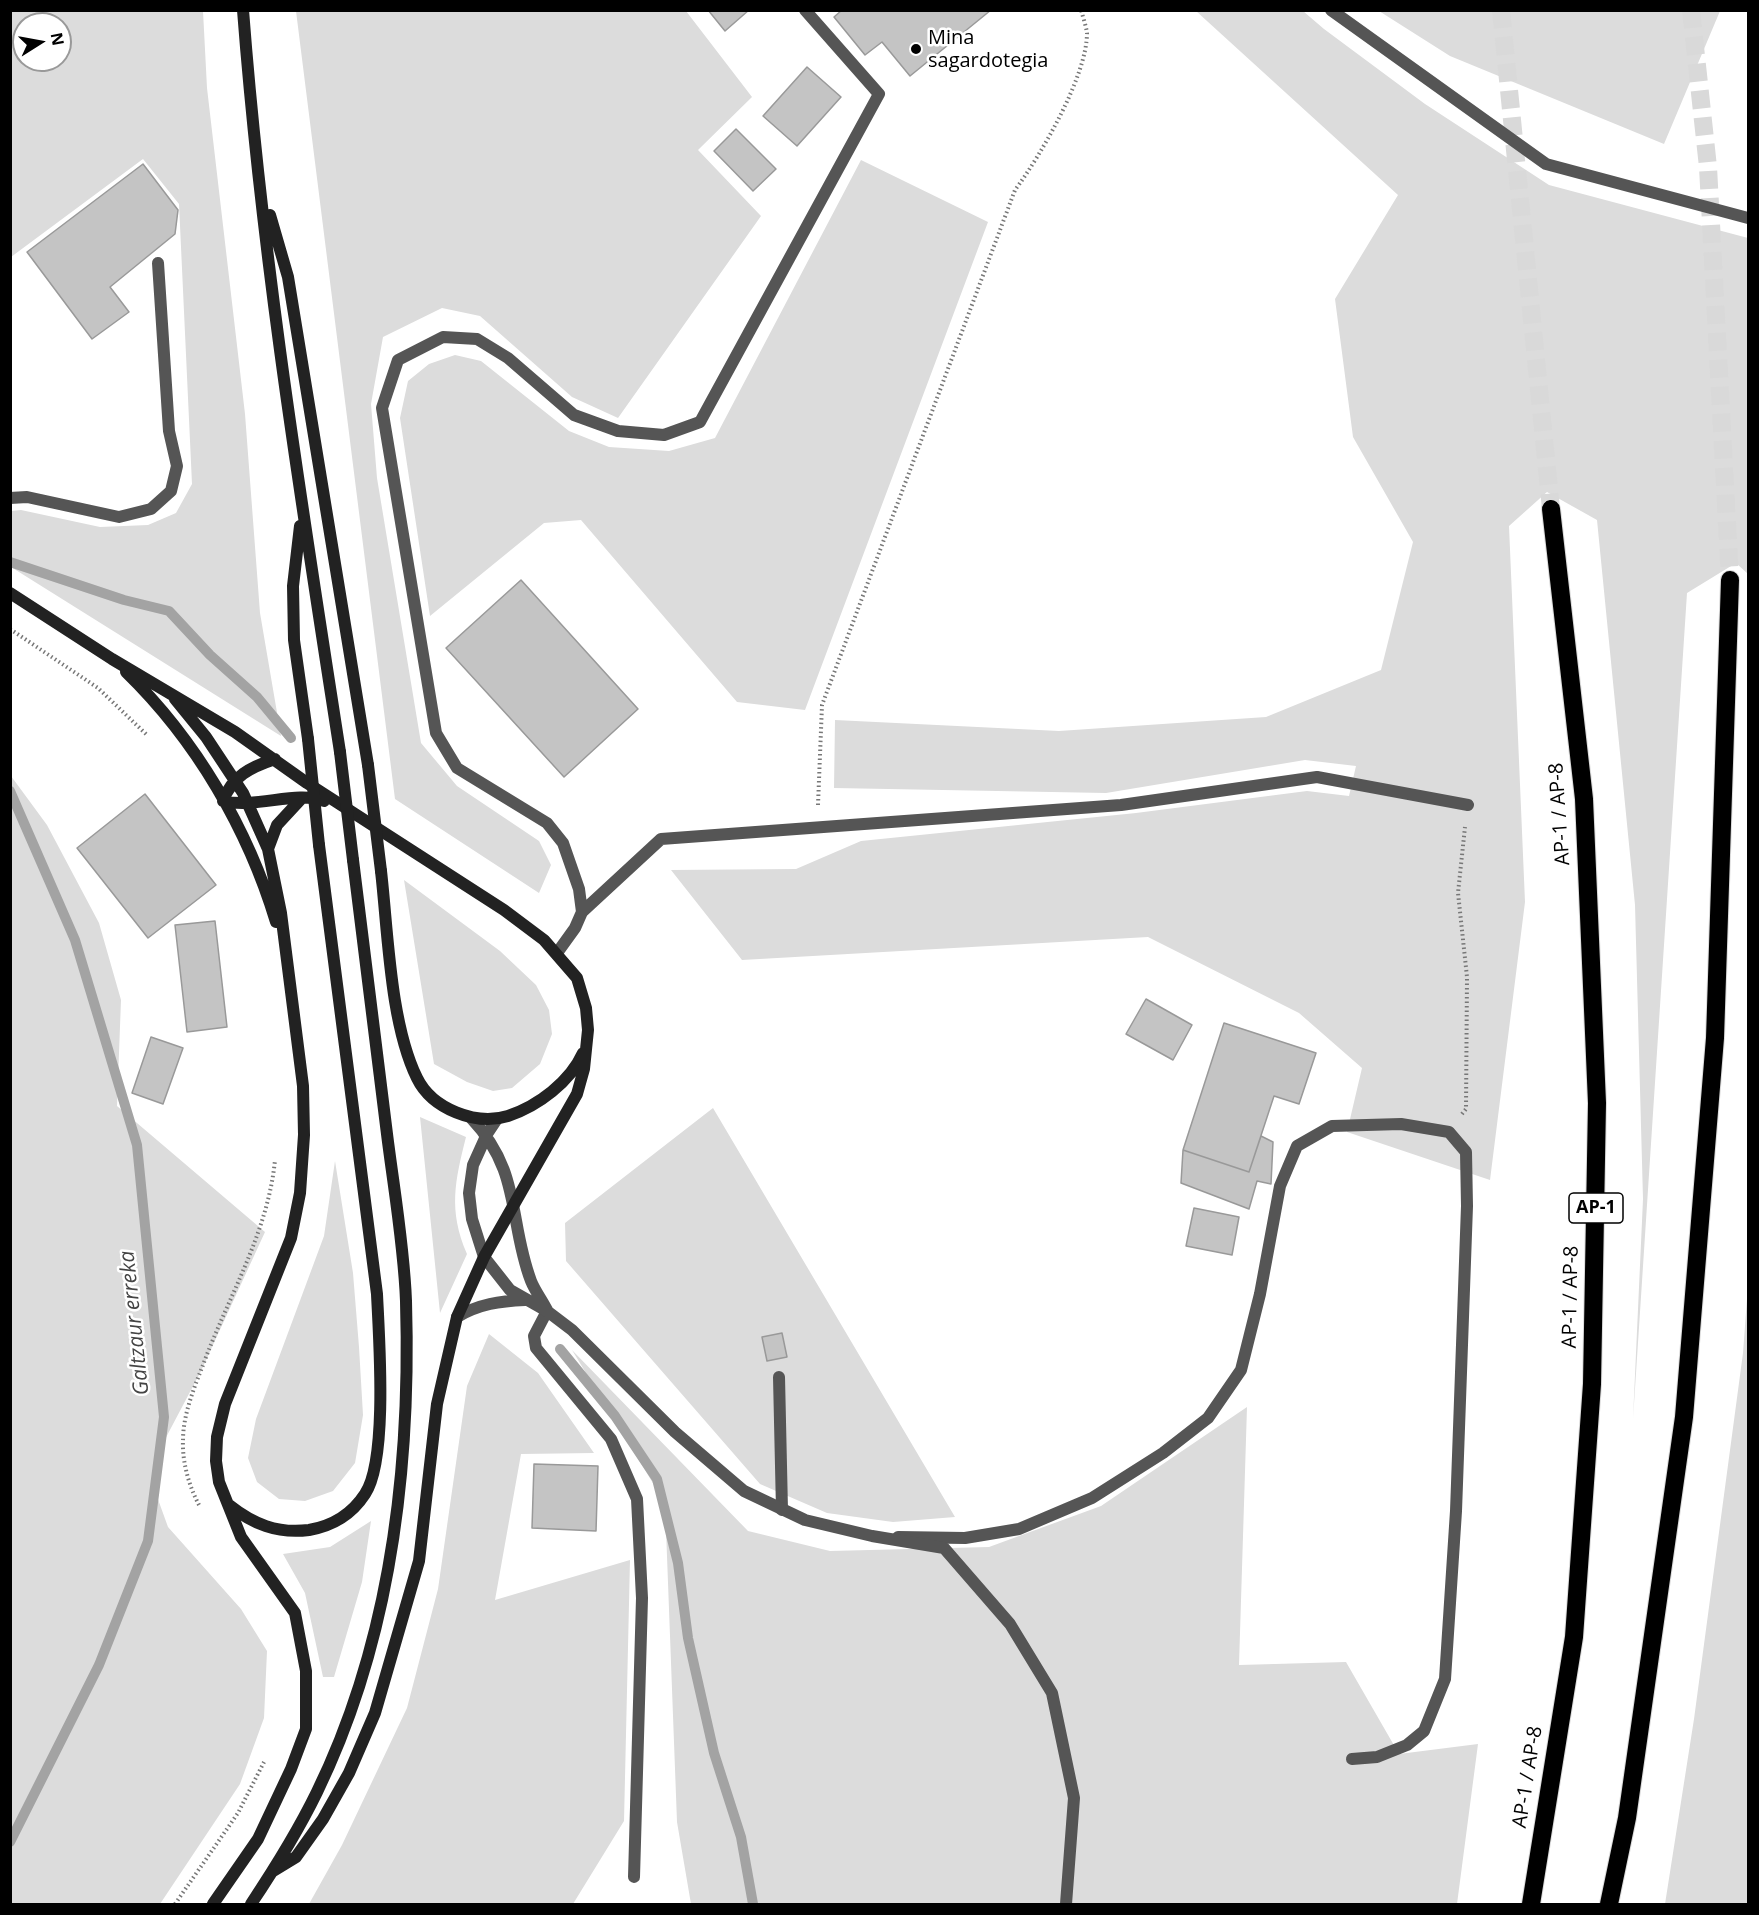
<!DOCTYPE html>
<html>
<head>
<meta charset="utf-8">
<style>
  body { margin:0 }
  #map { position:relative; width:1759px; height:1915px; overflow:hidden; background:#fff; font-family:"Open Sans",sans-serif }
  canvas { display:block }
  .frame { position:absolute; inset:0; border:12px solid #000; pointer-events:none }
  .north { position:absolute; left:12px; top:12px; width:60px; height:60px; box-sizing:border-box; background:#fff; border:2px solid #999; border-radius:50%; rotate:79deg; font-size:16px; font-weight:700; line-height:24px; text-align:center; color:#000 }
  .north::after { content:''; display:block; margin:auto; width:21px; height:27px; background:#000; clip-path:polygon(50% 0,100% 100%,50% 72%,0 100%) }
</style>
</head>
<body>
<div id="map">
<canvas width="1759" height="1915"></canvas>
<div class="frame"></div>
<div class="north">N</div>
</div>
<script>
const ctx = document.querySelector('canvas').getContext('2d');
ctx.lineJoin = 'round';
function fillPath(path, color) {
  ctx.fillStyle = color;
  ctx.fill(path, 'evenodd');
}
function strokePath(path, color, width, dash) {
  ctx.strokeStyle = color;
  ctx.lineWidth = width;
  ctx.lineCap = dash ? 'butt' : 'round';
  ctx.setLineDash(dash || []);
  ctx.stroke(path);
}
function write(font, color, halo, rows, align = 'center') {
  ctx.font = font + ' "Open Sans",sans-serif';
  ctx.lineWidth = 5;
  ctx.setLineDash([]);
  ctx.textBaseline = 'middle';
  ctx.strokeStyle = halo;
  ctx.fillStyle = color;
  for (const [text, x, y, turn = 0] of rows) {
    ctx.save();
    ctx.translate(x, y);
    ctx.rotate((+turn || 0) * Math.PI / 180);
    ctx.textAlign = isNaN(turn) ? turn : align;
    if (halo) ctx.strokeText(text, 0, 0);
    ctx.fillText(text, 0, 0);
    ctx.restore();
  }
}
const green = new Path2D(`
  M10,11H203L207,88L245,414L260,613L281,736L11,567V511L21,510L100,527L148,525L176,513L192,484L179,204L143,159L11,257ZM24,24H60V60H24Z
  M296,11H686L752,97L698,150L761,216L618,418L572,397L480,316L442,308L383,337L371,404L377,478L421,743L457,786L539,841L551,865L539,893L395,799Z
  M1196,11H1303L1324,29L1425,104L1549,185L1748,238V574L1736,563L1687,593L1633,1419L1643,1199L1635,905L1597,520L1547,492L1509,526L1525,902L1490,1180L1347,1132L1362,1068L1299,1013L1148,937L742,960L671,870L796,869L861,841L1136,813L1307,791L1349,796L1356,766L1305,760L1106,793L834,788L835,720L1059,731L1266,717L1381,670L1413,542L1353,437L1335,299L1398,195Z
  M1379,11H1720L1664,144L1450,56Z
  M861,160L988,222L805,710L737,702L581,520L544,523L430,616L400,418L408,381L429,364L455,355L481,361L569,431L609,447L669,451L715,438Z
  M11,776L47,825L99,923L121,1000L117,1106L265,1232L201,1371L162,1445L155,1491L168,1527L241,1609L267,1651L264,1718L240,1784L160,1904H11Z
  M404,880L500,951L536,985L549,1010L552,1034L540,1064L512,1088L493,1091L467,1082L434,1064Z
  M713,1108L955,1517L893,1522L827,1513L760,1484L566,1261L565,1223Z
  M420,1117L466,1137C455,1181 448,1210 467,1254L440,1313Z
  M335,1161L353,1273L359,1347L363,1415L355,1463L333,1491L305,1501L279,1499L257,1482L248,1458L256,1419L324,1236Z
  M1748,1285V1904H1665L1694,1719L1743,1353Z
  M489,1334L538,1373L594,1453L521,1454L495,1600L630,1560L624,1821L573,1904H309L342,1845L407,1708L438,1589L467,1386Z
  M572,1350L748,1531L830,1551L989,1547L1101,1506L1247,1407L1239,1665L1346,1662L1399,1754L1478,1744L1457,1904H691L677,1822L665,1503Z
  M371,1521L362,1582L334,1677H323L305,1593L283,1554L330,1547Z`);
const stream = new Path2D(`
  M10,562L124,600L169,611L210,655L257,697L291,738
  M10,791L75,940L137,1145L164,1417L148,1541L99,1665L10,1842
  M560,1349L615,1416L657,1479L678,1563L688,1638L714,1753L741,1837L753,1904`);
const building = new Path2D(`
  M708,10H749L725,31Z
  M842,10H991L910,76L882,42L865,55L834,17Z
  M807,67L841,97L797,146L763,116Z
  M736,129L776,169L753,191L714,151Z
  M143,164L178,210L175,234L110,287L129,312L92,339L27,252Z
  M521,580L638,709L564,777L446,648Z
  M145,794L216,885L148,938L77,848Z
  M215,921L227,1027L187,1032L175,925Z
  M1146,999L1192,1025L1173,1060L1126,1034Z
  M1224,1023L1316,1053L1299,1104L1274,1096L1249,1172L1183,1150Z
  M151,1037L183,1048L163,1104L132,1093Z
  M1261,1136L1273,1142L1271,1184L1257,1181L1249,1209L1181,1183L1183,1150L1249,1172Z
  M1194,1208L1239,1217L1232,1255L1186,1246Z
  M782,1333L787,1357L767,1361L762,1337Z
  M534,1464L598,1466L596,1531L532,1528Z`);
const highwayTunnel = new Path2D(`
  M1501,10L1551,509
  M1691,10L1708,167L1730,580`);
const path = new Path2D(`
  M10,629L98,688L147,735
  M818,805L822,705L1015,190C1041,155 1087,76 1087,33C1086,26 1083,17 1081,10
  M1462,1114L1466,1109L1467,977L1458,893L1465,827
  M199,1505C189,1486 182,1462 183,1440C183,1415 194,1388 203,1365C228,1297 268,1233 275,1160
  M175,1904L238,1813L264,1762`);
const lane = new Path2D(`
  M10,498L27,497L119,517L151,509L171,491L177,466L169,431L158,263
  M582,912L579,889L563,843L547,823L457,768L436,733L382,408L398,360L443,337L477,339L508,358L574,415L618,431L664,435L700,422L879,94L805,10
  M557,953L575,928L582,912L661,839L1121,805L1317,777L1468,805
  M547,1311L534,1336L536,1348L611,1439L637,1499L642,1598L634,1877
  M779,1377L782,1510
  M898,1537L965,1538L1019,1529L1092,1498L1163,1453L1208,1418L1241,1370L1260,1294L1280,1186L1297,1146L1332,1126L1401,1124L1449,1132L1466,1152L1467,1206L1456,1511L1445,1679L1424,1731L1407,1745L1377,1757L1352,1759`);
const street = new Path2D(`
  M1331,10L1546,164L1748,218
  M471,1118C522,1172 508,1220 531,1281C535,1291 542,1300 547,1310
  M497,1119L487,1134L473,1165L469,1193L472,1219L484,1257L510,1290L547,1311L572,1330L675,1432L744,1491L805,1520L872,1536L944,1548L1010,1624L1052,1693L1074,1798L1066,1904
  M457,1317C479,1304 500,1301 525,1300`);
const secondary = new Path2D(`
  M243,10C262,259 302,506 340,752
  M270,215L288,277L368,765
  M300,526L293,586L294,640L308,739
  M10,593L112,659L235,732L307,783L504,910L544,940L577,978L586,1008L588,1030L584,1069L577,1094L484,1257L457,1317L437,1404L419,1561L375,1713L349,1773L323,1819L296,1857L273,1871
  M126,672C196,740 248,829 276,922
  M175,699L206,737L243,793L268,849L281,913L303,1086L304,1135L300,1193L291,1238L225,1404L217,1437L216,1461L219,1482L241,1537L295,1613L306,1671V1729L291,1769L258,1839L213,1904
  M223,801C257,809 296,790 324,801
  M223,801C232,776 251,767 275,759
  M268,849L277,825L302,798
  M381,871C388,932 390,1023 417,1078C432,1109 476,1126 508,1116C538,1106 570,1082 583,1053
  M229,1505C253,1524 277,1534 309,1530C332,1526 352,1514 365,1494C388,1460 379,1338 377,1294L319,845
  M251,1904C275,1868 298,1831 317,1792C390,1642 411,1467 406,1301C404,1246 394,1190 387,1134C376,1043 364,951 353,860`);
const highway = new Path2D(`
  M1531,1904L1574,1637L1592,1384L1597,1103L1584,799L1551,509
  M1609,1904L1627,1818L1684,1417L1715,1038L1730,580`);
const secondaryBridge = new Path2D(`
  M308,739L319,845
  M340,752L353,860
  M368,765L381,871`);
const markers = [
  [916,49,6,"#000"]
];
const shields = [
  [1596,1208,54]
];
const shieldNames = [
  ["AP-1",1596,1208]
];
const poiNames = [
  ["Mina",928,38],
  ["sagardotegia",928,61]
];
const streetNames = [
  ["AP-1 / AP-8",1560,814,-94],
  ["AP-1 / AP-8",1571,1297,-89],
  ["AP-1 / AP-8",1528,1777,-81]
];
const waterNames = [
  ["Galtzaur erreka",135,1323,-96]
];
fillPath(green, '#dcdcdc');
strokePath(stream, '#a3a3a3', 10);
fillPath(building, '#c4c4c4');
strokePath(building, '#999', 1.5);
strokePath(highwayTunnel, '#d9d9d9', 18, [18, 9]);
strokePath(highway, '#dbdbdb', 20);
strokePath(path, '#777', 4, [1.5, 3]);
strokePath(lane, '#555', 12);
strokePath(street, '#555', 12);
strokePath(secondary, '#222', 12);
strokePath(highway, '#000', 18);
strokePath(secondaryBridge, '#222', 12);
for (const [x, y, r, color] of markers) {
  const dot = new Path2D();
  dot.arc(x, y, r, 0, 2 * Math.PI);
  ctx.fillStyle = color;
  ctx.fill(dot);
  strokePath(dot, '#fff', 2);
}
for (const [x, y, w] of shields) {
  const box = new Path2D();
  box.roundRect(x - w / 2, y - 15, w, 30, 4.5);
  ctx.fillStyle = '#fff';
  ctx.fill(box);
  strokePath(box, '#000', 1.5);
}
write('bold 18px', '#000', null, shieldNames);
write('20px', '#000', '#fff', poiNames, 'left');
write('20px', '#000', '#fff', streetNames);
write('italic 21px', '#444', '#fff', waterNames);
</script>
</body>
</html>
